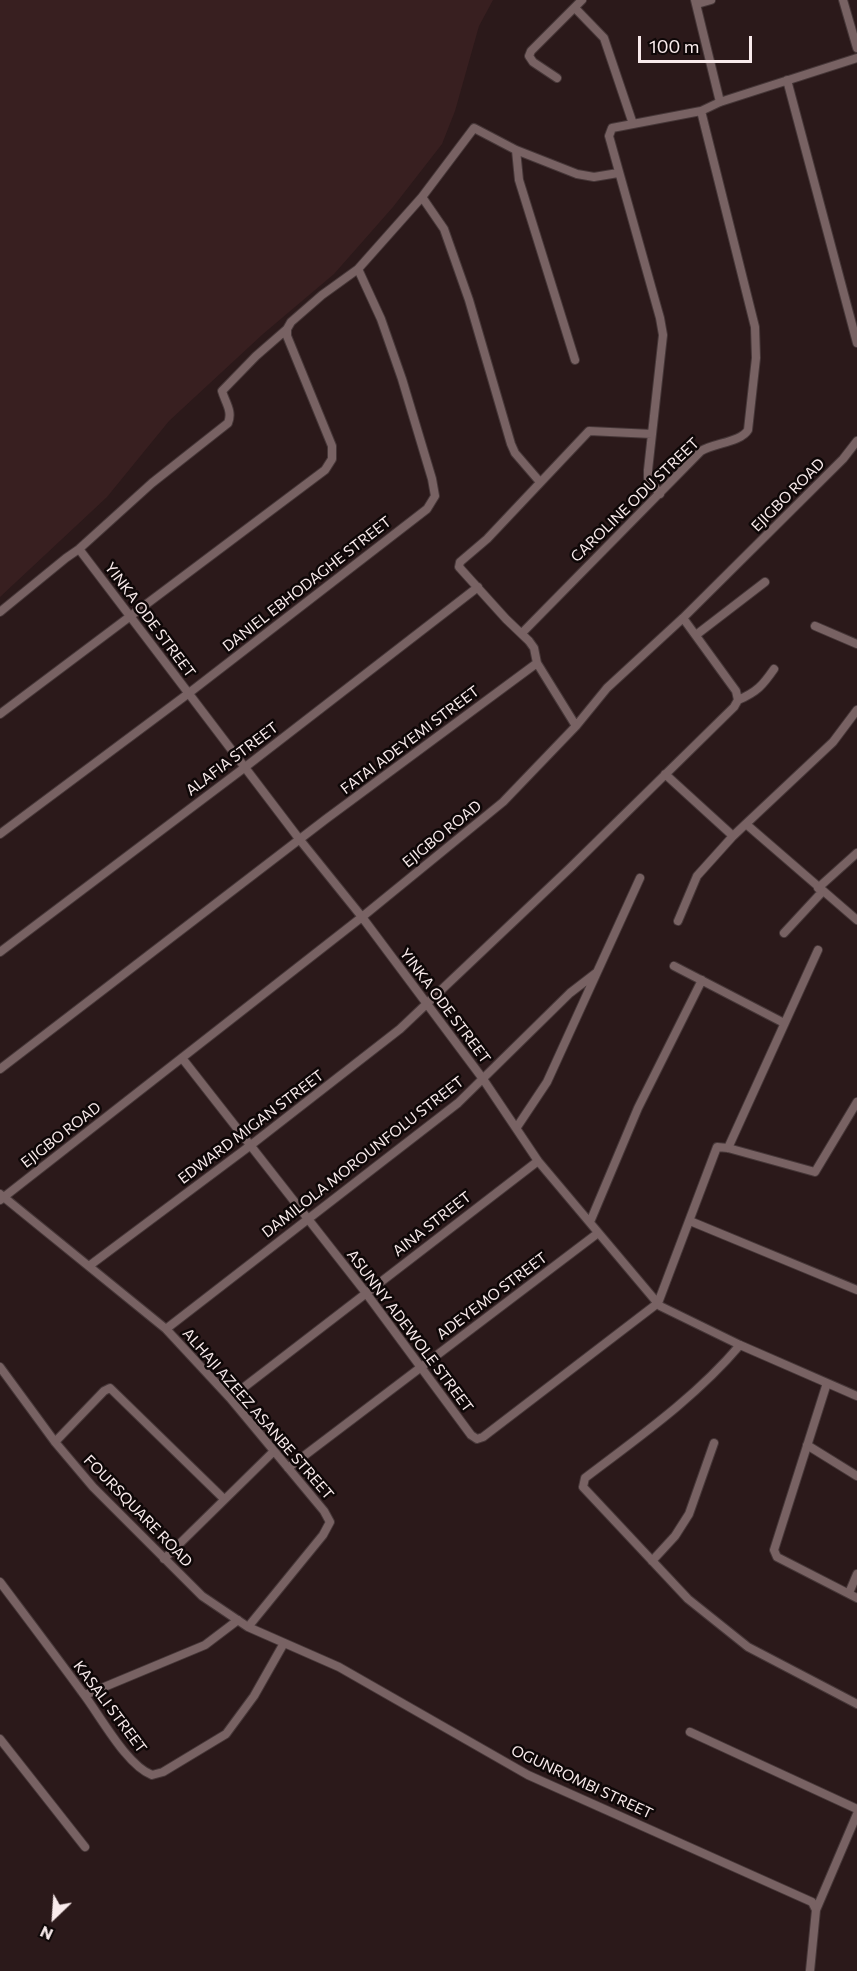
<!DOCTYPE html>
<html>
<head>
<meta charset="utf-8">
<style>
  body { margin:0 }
  #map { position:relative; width:857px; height:1971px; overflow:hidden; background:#2b191a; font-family:Commissioner,sans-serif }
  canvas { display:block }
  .north { position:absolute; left:24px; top:1887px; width:60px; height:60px; -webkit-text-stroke:4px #0e0707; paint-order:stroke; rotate:205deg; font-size:16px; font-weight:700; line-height:24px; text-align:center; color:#f9ebec }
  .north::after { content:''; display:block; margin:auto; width:21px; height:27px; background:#f9ebec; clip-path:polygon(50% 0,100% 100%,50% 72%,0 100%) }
  .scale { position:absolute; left:638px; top:36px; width:114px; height:27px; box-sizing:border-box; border:3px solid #f9ebec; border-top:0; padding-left:8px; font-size:18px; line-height:21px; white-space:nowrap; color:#f9ebec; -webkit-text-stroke:4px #0e0707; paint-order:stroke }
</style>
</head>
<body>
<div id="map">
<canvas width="857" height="1971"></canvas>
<div class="north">N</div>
<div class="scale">100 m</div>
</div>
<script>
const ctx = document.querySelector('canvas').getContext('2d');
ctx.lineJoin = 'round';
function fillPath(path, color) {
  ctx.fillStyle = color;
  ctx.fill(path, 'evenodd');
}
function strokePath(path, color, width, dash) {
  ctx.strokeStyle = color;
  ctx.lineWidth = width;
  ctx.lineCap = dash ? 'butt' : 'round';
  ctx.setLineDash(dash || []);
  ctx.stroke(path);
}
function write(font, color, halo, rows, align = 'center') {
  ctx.font = font + ' Commissioner,sans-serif';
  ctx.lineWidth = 5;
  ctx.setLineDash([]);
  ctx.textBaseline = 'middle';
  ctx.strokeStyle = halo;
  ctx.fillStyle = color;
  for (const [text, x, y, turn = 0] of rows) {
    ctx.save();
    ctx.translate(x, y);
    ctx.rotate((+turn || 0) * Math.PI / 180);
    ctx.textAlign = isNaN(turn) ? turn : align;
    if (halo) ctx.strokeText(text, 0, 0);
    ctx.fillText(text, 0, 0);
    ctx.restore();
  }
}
const built = new Path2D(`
  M0,0H493L479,26L455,111L442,144L393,207L334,274L263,334L169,421L107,497L0,597Z`);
const minor = new Path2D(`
  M695,0L720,102
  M843,0L857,48
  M697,4L711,0
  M575,8L604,38L633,124
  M557,78L533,62L529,56L531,51L582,0
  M787,80L857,343
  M516,150L519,180L575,360
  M422,197L474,128L516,150L577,174L594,177L618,173
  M660,494L648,478V470L663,335L660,318L609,136L612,128L701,111L720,102L857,58
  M79,549L300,840L362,917L483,1079L538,1161L660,1306L740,1345L857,1396
  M0,612L66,558L79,549L152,483L228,423C233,411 225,402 222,391L256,356L287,329
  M815,626L857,644
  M522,633L701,451C714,443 741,442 748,430L756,358L755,327L701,111
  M696,635L765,582
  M738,700C757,692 763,685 774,669
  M0,714L325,470L332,459V446L287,336V329L291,322L322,295L358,269L422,197L444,229L469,300L511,444L515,453L540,482
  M576,726L537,663L534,648L529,641L506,619L459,567L460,562L487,539L589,431L652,434
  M665,774L733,836
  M746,824L857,920
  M0,834L189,693L427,509L435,496L432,479L402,379L381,319L358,269
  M818,888L857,853
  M678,921L697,876L733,836L833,742L857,710
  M784,933L822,892
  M0,952L244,768L478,587
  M674,966L784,1023
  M182,1058L366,1293L471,1435L477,1439L483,1437L658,1303L717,1147L728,1148L815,1172L857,1102
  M0,1069L326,819L537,663
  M517,1127L547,1082L640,878
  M728,1148L818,950
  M0,1194L166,1329L230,1398L324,1511L330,1522L323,1535L248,1627
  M0,1200L362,917L503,802L576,726L607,688L683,618L843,459L857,441
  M690,1221L857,1290
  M590,1222L638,1108L702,980
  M89,1266L251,1145L400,1029L570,868L734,707L738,700L736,691L683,618
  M166,1329L458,1103L570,993L596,973
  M740,1345C696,1397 639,1437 585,1478L583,1487L688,1599L748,1647L857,1704
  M0,1367L55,1442L93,1487L202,1596L248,1627L339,1667L528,1775L812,1902L816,1910L810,1971
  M827,1383L774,1550L777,1557L857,1598
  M230,1398L538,1161
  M55,1442L104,1391L110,1388L224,1499
  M807,1445L857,1476
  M288,1468L598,1233
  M164,1559L274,1451
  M652,1561L675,1536L689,1514L714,1443
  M0,1582C27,1618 55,1655 82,1692C100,1715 126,1765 152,1775L163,1772L226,1734L254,1696L284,1643
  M849,1593L857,1574
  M85,1695L205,1645L238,1620
  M690,1732L857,1809
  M0,1739L85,1847
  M816,1910L857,1814`);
const streetNames = [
  ["EJIGBO ROAD",788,495,-45],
  ["CAROLINE ODU STREET",635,500,-44],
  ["DANIEL EBHODAGHE STREET",307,584,-38],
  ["YINKA ODE STREET",150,620,53],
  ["FATAI ADEYEMI STREET",410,740,-37],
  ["ALAFIA STREET",232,759,-37],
  ["EJIGBO ROAD",442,834,-39],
  ["YINKA ODE STREET",445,1006,53],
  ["EDWARD MIGAN STREET",251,1127,-37],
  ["EJIGBO ROAD",61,1135,-38],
  ["DAMILOLA MOROUNFOLU STREET",363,1157,-38],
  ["AINA STREET",432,1224,-38],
  ["ADEYEMO STREET",492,1296,-37],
  ["ASUNNY ADEWOLE STREET",410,1331,53],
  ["ALHAJI AZEEZ ASANBE STREET",258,1414,49],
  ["FOURSQUARE ROAD",138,1511,46],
  ["KASALI STREET",110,1707,53],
  ["OGUNROMBI STREET",582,1782,25]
];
fillPath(built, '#381f20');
strokePath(minor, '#463738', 10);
strokePath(minor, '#786263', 8);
write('15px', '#f9ebec', '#0e0707', streetNames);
</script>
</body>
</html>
